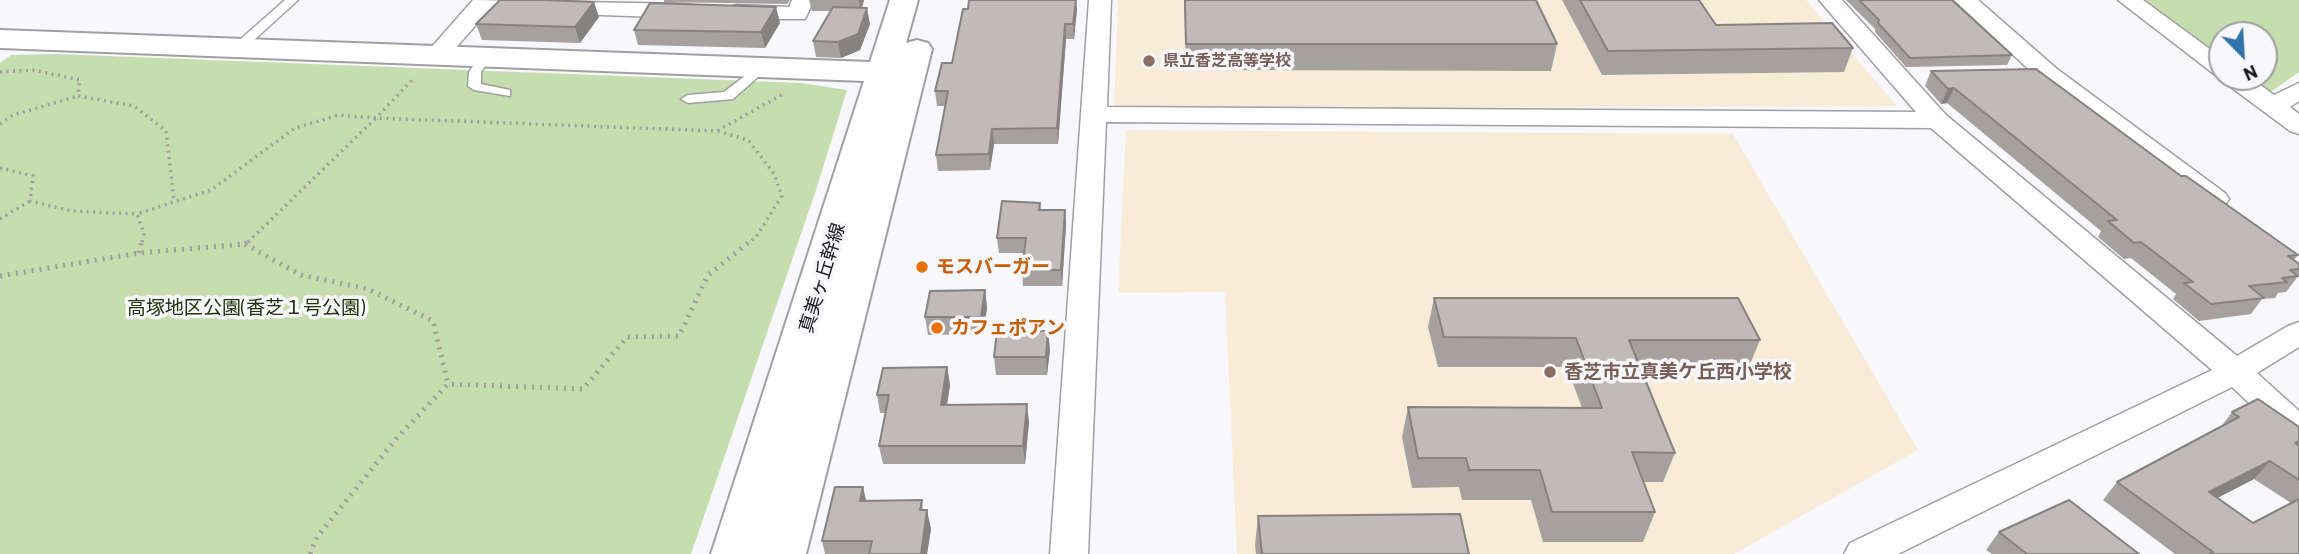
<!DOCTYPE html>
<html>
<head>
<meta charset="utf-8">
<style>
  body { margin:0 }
  #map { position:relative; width:2299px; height:554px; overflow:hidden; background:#f7f7fc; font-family:Barlow,sans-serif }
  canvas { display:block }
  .north { position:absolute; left:2208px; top:21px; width:70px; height:70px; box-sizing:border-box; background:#f7f7fc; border:2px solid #9e9ea2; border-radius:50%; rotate:156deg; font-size:19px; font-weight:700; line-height:28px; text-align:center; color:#18181a }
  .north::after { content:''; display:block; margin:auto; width:24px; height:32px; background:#3074a9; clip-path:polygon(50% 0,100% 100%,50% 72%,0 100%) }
</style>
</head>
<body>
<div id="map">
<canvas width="2299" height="554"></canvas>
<div class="north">N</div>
</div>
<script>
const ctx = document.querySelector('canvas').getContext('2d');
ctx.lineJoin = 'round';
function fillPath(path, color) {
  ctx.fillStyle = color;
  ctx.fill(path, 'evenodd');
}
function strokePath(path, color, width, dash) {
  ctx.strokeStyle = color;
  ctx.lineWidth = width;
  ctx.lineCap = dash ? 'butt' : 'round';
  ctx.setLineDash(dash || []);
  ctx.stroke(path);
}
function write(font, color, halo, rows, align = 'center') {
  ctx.font = font + ' Barlow,"Noto Sans JP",sans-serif';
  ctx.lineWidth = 7;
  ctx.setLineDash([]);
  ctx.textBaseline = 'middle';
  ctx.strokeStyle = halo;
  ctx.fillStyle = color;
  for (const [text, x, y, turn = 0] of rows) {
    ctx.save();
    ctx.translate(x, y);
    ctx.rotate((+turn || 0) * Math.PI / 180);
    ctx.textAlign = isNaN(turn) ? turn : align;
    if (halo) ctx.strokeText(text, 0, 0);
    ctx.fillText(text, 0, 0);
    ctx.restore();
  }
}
const education = new Path2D(`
  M1118,0H1184V11L1246,52H1183V70L1550,71L1517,0H1562L1602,75L1725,74L1677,0H1806L1897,106L1114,109Z
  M1126,130L1733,134L1918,450L1734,554H1237L1225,292L1118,293Z`);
const green = new Path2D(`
  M2145,0H2299V72L2268,94L2246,77H2264V35H2222V59Z
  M56,54L801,83L847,90L816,190L691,554H0V63L11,55Z`);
const pathFar1 = new Path2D(`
  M0,72L33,70L80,80L78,96L134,106L166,131L174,201
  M0,124L13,115L78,96
  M718,131L748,140L774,174L782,196L756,237L750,242
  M0,168L33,176L30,201L72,211L137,214
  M0,219L30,201
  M142,242L144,234L137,214L211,190L295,128L339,115L376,118L414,78
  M248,242L376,118L717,131L783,94`);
const path = new Path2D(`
  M245,244L301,275L368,289L433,321L448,384
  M139,253L142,240
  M0,276L139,253L245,244L249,240
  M310,554L317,537L396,439L448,384L583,389L627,337L679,336L708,275L752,240`);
const lane = new Path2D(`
  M285,0H298L242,51H234V45Z
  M486,52L492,56L481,72V84L510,90V96L474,90L468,86L469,72L482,53Z
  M763,62L767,63V69L733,99L688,103L681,99L688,95L724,92Z`);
const street = new Path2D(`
  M473,0L687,4L695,6L698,11L695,16L687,18L488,11L446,59H430L426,54L430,49Z
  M792,0H814L805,19H737L729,17L726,12L729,7L737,5L789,7Z
  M1089,0H1111L1107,107L1916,112L1819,0H1842L1946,115L2237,356L2288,326L2299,322V347L2257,373L2299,411V442L2287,439L2232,387L1898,554H1844L1850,543L2212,370L1931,128L1106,122L1088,554H1050Z
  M1954,0H1978L2057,69L2225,193L2229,199L2225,205L2215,207L2205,205L2039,79Z
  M2118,0H2143L2222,58V77H2249L2274,95L2299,83V101L2290,107L2299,114V134L2290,131L2224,82L2222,76L2214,74Z`);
const secondary = new Path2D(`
  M890,0H918L906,43L917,40L928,43L932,49L806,554H711L864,81L0,48V30L870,62Z`);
const wall = new Path2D(`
  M664,0H790L787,4L664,2Z
  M809,0H864L862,8L870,24L860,50L841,58L816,57L813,41L830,11H812Z
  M1184,0H1536L1557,44L1551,71L1186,70Z
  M1562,0H1699L1716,25L1853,48L1844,72L1602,75Z
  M1846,0H1952L2012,55L2007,65L1906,67L1875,32V29Z
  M968,9H1077L1074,39H1066L1058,144H994L990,170L938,171L936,155L946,106H937L935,91L952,63Z
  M599,17L580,43L482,40L476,24Z
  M780,23L765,48L638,45L634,30Z
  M1931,71L2181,176L2298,255L2294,260L2299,264V275L2286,292L2278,293L2275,298L2262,299L2251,314L2199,321L2173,299L2176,294L2131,258L2124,259L2098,237L2101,231L1947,103L1941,104L1925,86Z
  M1040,203L1041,210H1065L1066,225L1062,286H1023L1022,270L1024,253H999L997,238Z
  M985,290L987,308L983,334L928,335L925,317Z
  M1434,298L1760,340L1748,369H1641L1675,453L1663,482H1644L1655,512L1643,542H1543L1531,500H1462L1459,487L1412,488L1402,437L1408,407L1582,408L1567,367H1438L1428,327Z
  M1050,349L1047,375H996L994,357Z
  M947,367L950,385L947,405L1029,422L1025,464H883L879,446L886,413H880L877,395Z
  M2232,412L2299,427V554H2175L2103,500L2117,482L2221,427ZM2254,479L2291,503L2253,523L2217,498Z
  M863,487L866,501L922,500L923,510L931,529L927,554H825L822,541Z
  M1258,516L1469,554H1256L1255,545Z
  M1999,532L2139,554H1992L1986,550Z`);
const shadedWall = new Path2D(`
  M859,0H864L860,11Z
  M1076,0L1077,9L1074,39L1073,24Z
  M594,2L599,17L580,43L575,27Z
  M776,7L780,23L765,48L761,32Z
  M867,8L870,24L860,50L841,58L838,42Z
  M1065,24L1066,39L1058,144L1057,128Z
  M1954,88L1947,103L1941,104L1948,89Z
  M992,129L994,144L990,170L989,154Z
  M1065,210L1066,225L1062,286L1061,270Z
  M985,290L987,308L983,334L981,317Z
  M1048,331L1050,349L1047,375L1046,357Z
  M947,367L950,385L944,423L941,405Z
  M1027,404L1029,422L1025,464L1023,446Z
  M2270,461L2254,479L2194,510L2209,492Z
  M863,487L867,505L860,501Z
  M927,510L931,529L927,554H921Z`);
const building = new Path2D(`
  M500,0H543L594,2L575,27L476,24Z
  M969,0H1076L1073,24H1065L1057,128L992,129L989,154L936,155L948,91H935L942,63H952L963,9H968Z
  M1185,0H1536L1557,44H1186Z
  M1580,0H1699L1716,25L1832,23L1853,48L1608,51Z
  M1859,0H1952L2012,55L1910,58L1878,23L1879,20Z
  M650,3L776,7L761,32L634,30Z
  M833,7L867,8L858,34L838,42L813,41Z
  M2036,69L2181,176H2186L2298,255L2288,256L2299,264V269L2290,270L2298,276L2282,278L2287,282L2249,286L2264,298L2211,304L2184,283L2193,282L2141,242L2134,243L2108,221L2117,220L1954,88L1948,89L1931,71Z
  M1002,201L1040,203L1039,210H1065L1061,270H1022L1026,238H997Z
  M985,290L981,317H925L930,291Z
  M1434,298H1738L1760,340H1629L1675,453L1632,452L1655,512H1552L1540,470H1469L1466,458H1418L1408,407L1602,408L1576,338L1444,337Z
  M997,331H1048L1046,357H994Z
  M947,367L941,405L1027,404L1023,446H879L889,395H877L883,368Z
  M2258,399L2299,427V441L2295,443L2299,446V480L2270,461L2209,492L2253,523L2299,499V554H2210L2213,552L2117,482L2239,417L2232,412Z
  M835,487H863L860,501L922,500L920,510H927L921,554H869L872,541H822Z
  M2069,500L2139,554H2027L1999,532Z
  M1460,514L1469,554H1262L1258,516Z`);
const markers = [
  [1149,61,7,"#8d6e63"],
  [922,267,7,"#e8710a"],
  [937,328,7,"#e8710a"],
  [1550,372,7,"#8d6e63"]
];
const farEducationnames = [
  ["県立香芝高等学校",1163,61]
];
const foodNames = [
  ["モスバーガー",936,267],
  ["カフェポアン",951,328]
];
const streetNames = [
  ["真美ヶ丘幹線",822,278,-73]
];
const parkNames = [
  ["高塚地区公園(香芝１号公園)",246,308]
];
const educationNames = [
  ["香芝市立真美ケ丘西小学校",1564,372]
];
fillPath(education, '#f8ecd7');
fillPath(green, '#c6ddad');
strokePath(lane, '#9f9fa4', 3);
strokePath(street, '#9f9fa4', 3);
strokePath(secondary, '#9f9fa4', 4);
strokePath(pathFar1, '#9e9ea1', 3.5, [2, 4.5]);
strokePath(path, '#9e9ea1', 5, [2, 6]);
fillPath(lane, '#fff');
fillPath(street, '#fff');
fillPath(secondary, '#fff');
fillPath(wall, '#a6a09f');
fillPath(shadedWall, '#878282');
fillPath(building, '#c1bab9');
strokePath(building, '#878282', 2);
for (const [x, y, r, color] of markers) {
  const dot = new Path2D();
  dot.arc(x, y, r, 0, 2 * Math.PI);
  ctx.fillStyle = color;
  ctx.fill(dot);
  strokePath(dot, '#f7f7fc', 2.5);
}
write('bold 16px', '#785e54', '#f7f7fc', farEducationnames, 'left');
write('bold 19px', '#c56008', '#f7f7fc', foodNames, 'left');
write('19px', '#18181a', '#f7f7fc', streetNames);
write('19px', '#223308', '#f7f7fc', parkNames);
write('bold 19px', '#785e54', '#f7f7fc', educationNames, 'left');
</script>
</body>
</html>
